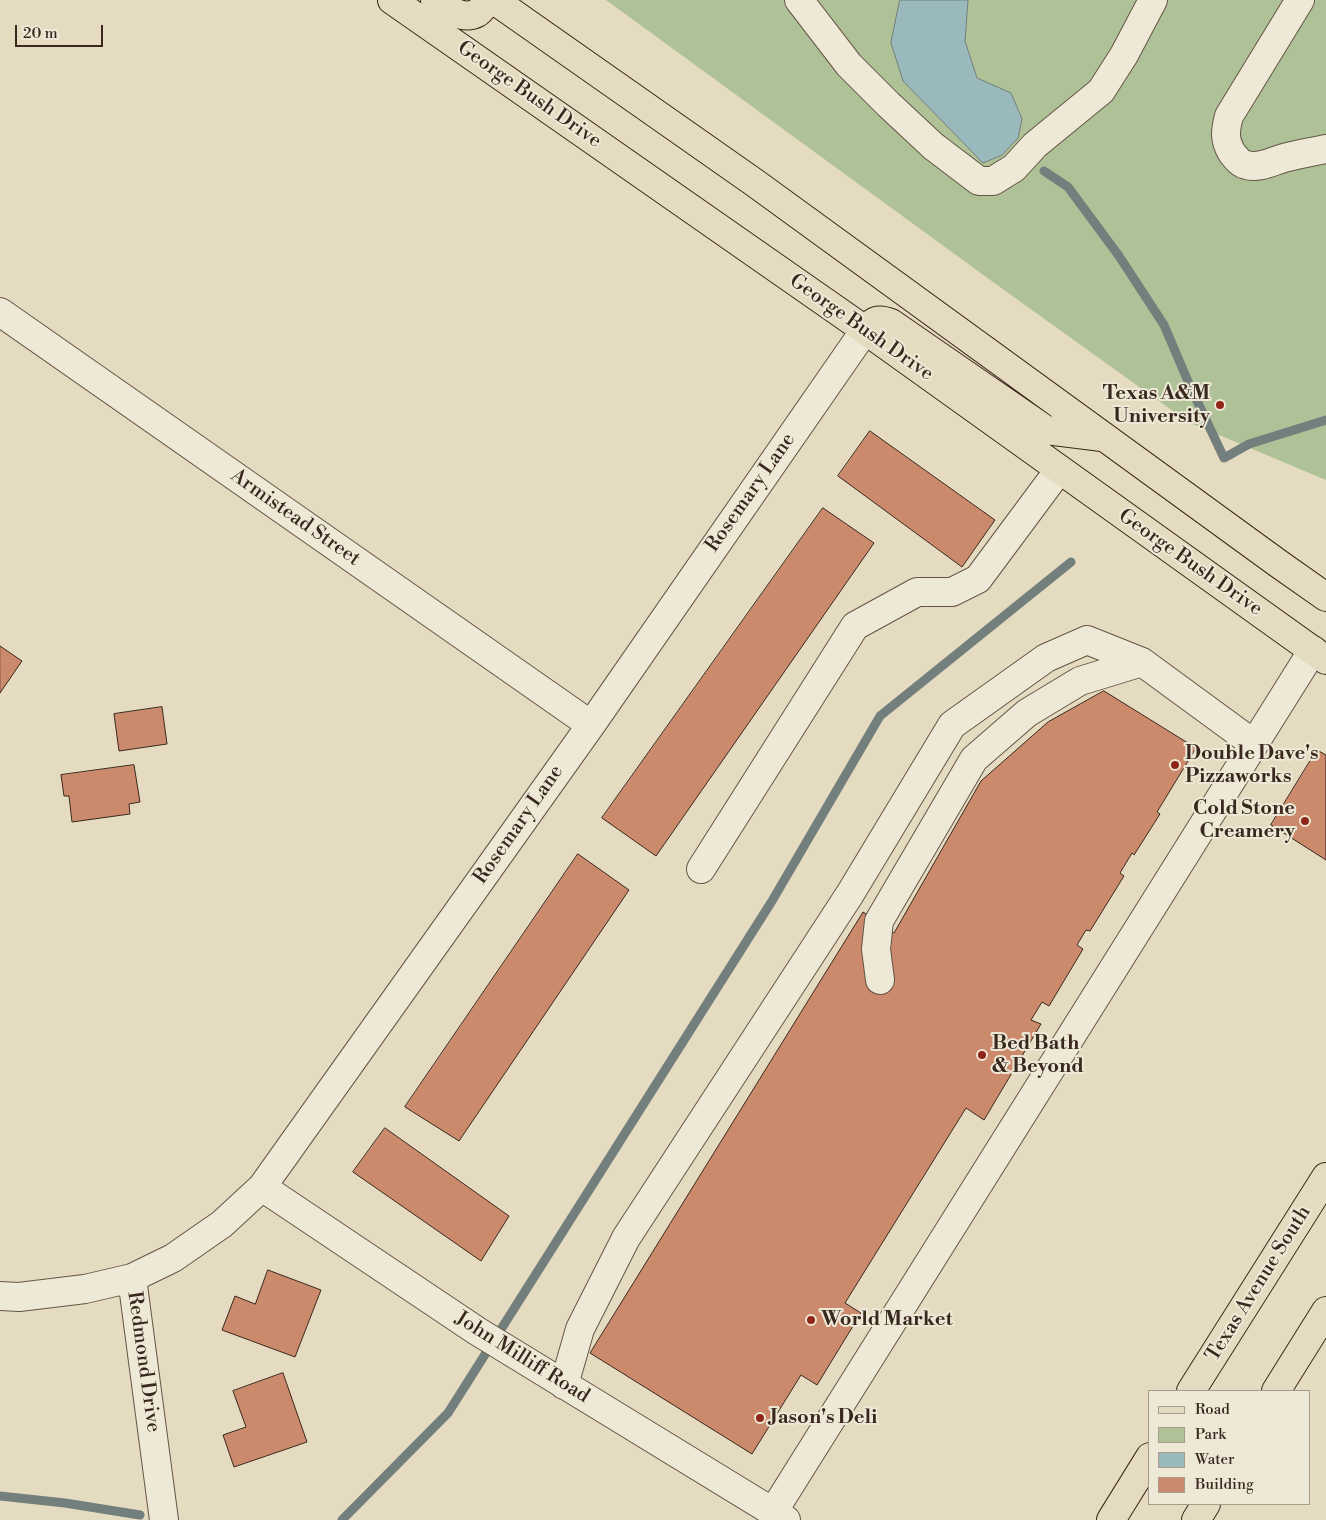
<!DOCTYPE html>
<html>
<head>
<meta charset="utf-8">
<style>
  body { margin:0 }
  #map { position:relative; width:1326px; height:1520px; overflow:hidden; background:#e5dbc0; font-family:"Libre Bodoni",serif }
  canvas { display:block }
  .legend { position:absolute; left:1148px; top:1390px; width:162px; height:115px; box-sizing:border-box; background:#eee8d6; border:1px solid #a69b8c; margin:0; padding:6px 9px; list-style:none; font-size:15px; color:#39281d }
  .legend li { display:flex; align-items:center; gap:10px; height:25px }
  .legend b { width:25px; border:1px solid #a69b8c }
  .scale { position:absolute; left:15px; top:25px; width:88px; height:22px; box-sizing:border-box; border:2px solid #39281d; border-top:0; padding-left:6px; font-size:15px; line-height:18px; white-space:nowrap; color:#39281d; -webkit-text-stroke:4px #eee8d6; paint-order:stroke }
</style>
</head>
<body>
<div id="map">
<canvas width="1326" height="1520"></canvas>
<ul class="legend">
<li><b style="height:6px;background:#e5dbc0"></b>Road</li>
<li><b style="height:14px;background:#aec197"></b>Park</li>
<li><b style="height:14px;background:#9ab9bc"></b>Water</li>
<li><b style="height:14px;background:#cc8a6d"></b>Building</li>
</ul>
<div class="scale">20 m</div>
</div>
<script>
const ctx = document.querySelector('canvas').getContext('2d');
ctx.lineJoin = 'round';
function fillPath(path, color) {
  ctx.fillStyle = color;
  ctx.fill(path, 'evenodd');
}
function strokePath(path, color, width, dash) {
  ctx.strokeStyle = color;
  ctx.lineWidth = width;
  ctx.lineCap = dash ? 'butt' : 'round';
  ctx.setLineDash(dash || []);
  ctx.stroke(path);
}
function write(font, color, halo, rows, align = 'center') {
  ctx.font = font + ' "Libre Bodoni",serif';
  ctx.lineWidth = 4;
  ctx.setLineDash([]);
  ctx.textBaseline = 'middle';
  ctx.strokeStyle = halo;
  ctx.fillStyle = color;
  for (const [text, x, y, turn = 0] of rows) {
    ctx.save();
    ctx.translate(x, y);
    ctx.rotate((+turn || 0) * Math.PI / 180);
    ctx.textAlign = isNaN(turn) ? turn : align;
    if (halo) ctx.strokeText(text, 0, 0);
    ctx.fillText(text, 0, 0);
    ctx.restore();
  }
}
const green = new Path2D(`
  M606,0H1326V480L1188,422L993,282Z`);
const water = new Path2D(`
  M900,0H968L965,41L977,78L1011,93L1022,119L1018,138L1002,155L983,163L903,81L891,43Z`);
const stream = new Path2D(`
  M1044,171L1068,187L1119,256L1164,325L1190,386L1224,458L1249,444L1326,420
  M0,1496L65,1503L140,1515
  M342,1520L448,1413L772,901L880,716L1071,562`);
const building = new Path2D(`
  M870,431L995,520L962,567L838,476Z
  M823,508L874,543L656,856L602,818Z
  M0,646L22,661L0,693Z
  M1104,691L1196,748L1157,812L1160,814L1134,855L1132,853L1120,873L1124,876L1090,931L1086,930L1077,945L1083,949L1049,1006L1042,1002L1031,1020L1041,1024L984,1120L966,1108L845,1303L861,1313L817,1385L801,1375L752,1454L590,1353L863,912L894,933L981,781L1048,722Z
  M162,707L167,744L119,751L114,714Z
  M1317,750L1326,755V860L1271,825Z
  M134,765L140,802L129,804L130,814L72,822L69,796H64L61,775Z
  M578,854L629,890L459,1141L405,1107Z
  M385,1128L509,1216L481,1261L353,1172Z
  M268,1270L321,1290L295,1357L222,1330L235,1296L255,1304Z
  M283,1373L307,1442L234,1467L223,1435L246,1427L233,1391Z`);
const minor = new Path2D(`
  M799,0L849,65L888,104L933,146L979,181H993L1014,168L1035,145L1101,91L1124,55L1153,0
  M1300,0L1229,116C1225,131 1224,140 1232,153C1236,158 1240,164 1247,165C1258,169 1273,161 1284,158C1298,154 1312,152 1326,149
  M0,312L591,725
  M701,869L855,626L917,592H952L978,579L1059,470
  M880,980L876,949L879,921L974,759L1027,713L1080,681L1142,662
  M262,1187L477,1331L786,1520
  M132,1278L164,1520
  M0,1296L19,1297L85,1289L132,1278L173,1258L222,1224L262,1187L591,725L865,330
  M564,1385L580,1329L626,1238L850,894L952,725L1046,658L1087,640L1142,662L1254,744
  M773,1512L1313,650`);
const major = new Path2D(`
  M392,0L865,330L1326,660
  M435,0C447,8 462,21 477,13C481,11 485,4 488,0
  M494,0L755,183L1279,564L1326,597
  M865,330C874,320 878,318 891,323L1046,430L1102,437
  M1191,1391L1326,1177
  M1276,1391L1326,1311
  M1111,1520L1150,1457
  M1196,1520L1206,1504`);
const markers = [
  [1220,405,5,"#8f2418"],
  [1175,765,5,"#8f2418"],
  [1305,821,5,"#8f2418"],
  [982,1055,5,"#8f2418"],
  [811,1320,5,"#8f2418"],
  [760,1418,5,"#8f2418"]
];
const streetNames = [
  ["George Bush Drive",529,95,35],
  ["George Bush Drive",861,328,35],
  ["Rosemary Lane",751,493,-55],
  ["Armistead Street",295,518,35],
  ["George Bush Drive",1190,563,35],
  ["Rosemary Lane",519,825,-55],
  ["Texas Avenue South",1259,1284,-58],
  ["John Milliff Road",522,1358,32],
  ["Redmond Drive",143,1362,82]
];
const poiNames = [
  ["Texas A&M",1210,394,"right"],
  ["University",1210,417,"right"],
  ["Double Dave's",1185,754],
  ["Pizzaworks",1185,777],
  ["Cold Stone",1295,809,"right"],
  ["Creamery",1295,832,"right"],
  ["Bed Bath",992,1044],
  ["& Beyond",992,1067],
  ["World Market",821,1320],
  ["Jason's Deli",770,1418]
];
fillPath(green, '#aec197');
fillPath(water, '#9ab9bc');
strokePath(water, '#737f7c', 1);
strokePath(stream, '#737f7c', 9);
fillPath(building, '#cc8a6d');
strokePath(building, '#39281d', 1);
strokePath(minor, '#645546', 30);
strokePath(major, '#39281d', 30);
strokePath(minor, '#eee8d6', 28);
strokePath(major, '#e5dbc0', 28);
for (const [x, y, r, color] of markers) {
  const dot = new Path2D();
  dot.arc(x, y, r, 0, 2 * Math.PI);
  ctx.fillStyle = color;
  ctx.fill(dot);
  strokePath(dot, '#eee8d6', 2);
}
write('20px', '#39281d', '#eee8d6', streetNames);
write('bold 20px', '#39281d', '#eee8d6', poiNames, 'left');
</script>
</body>
</html>
